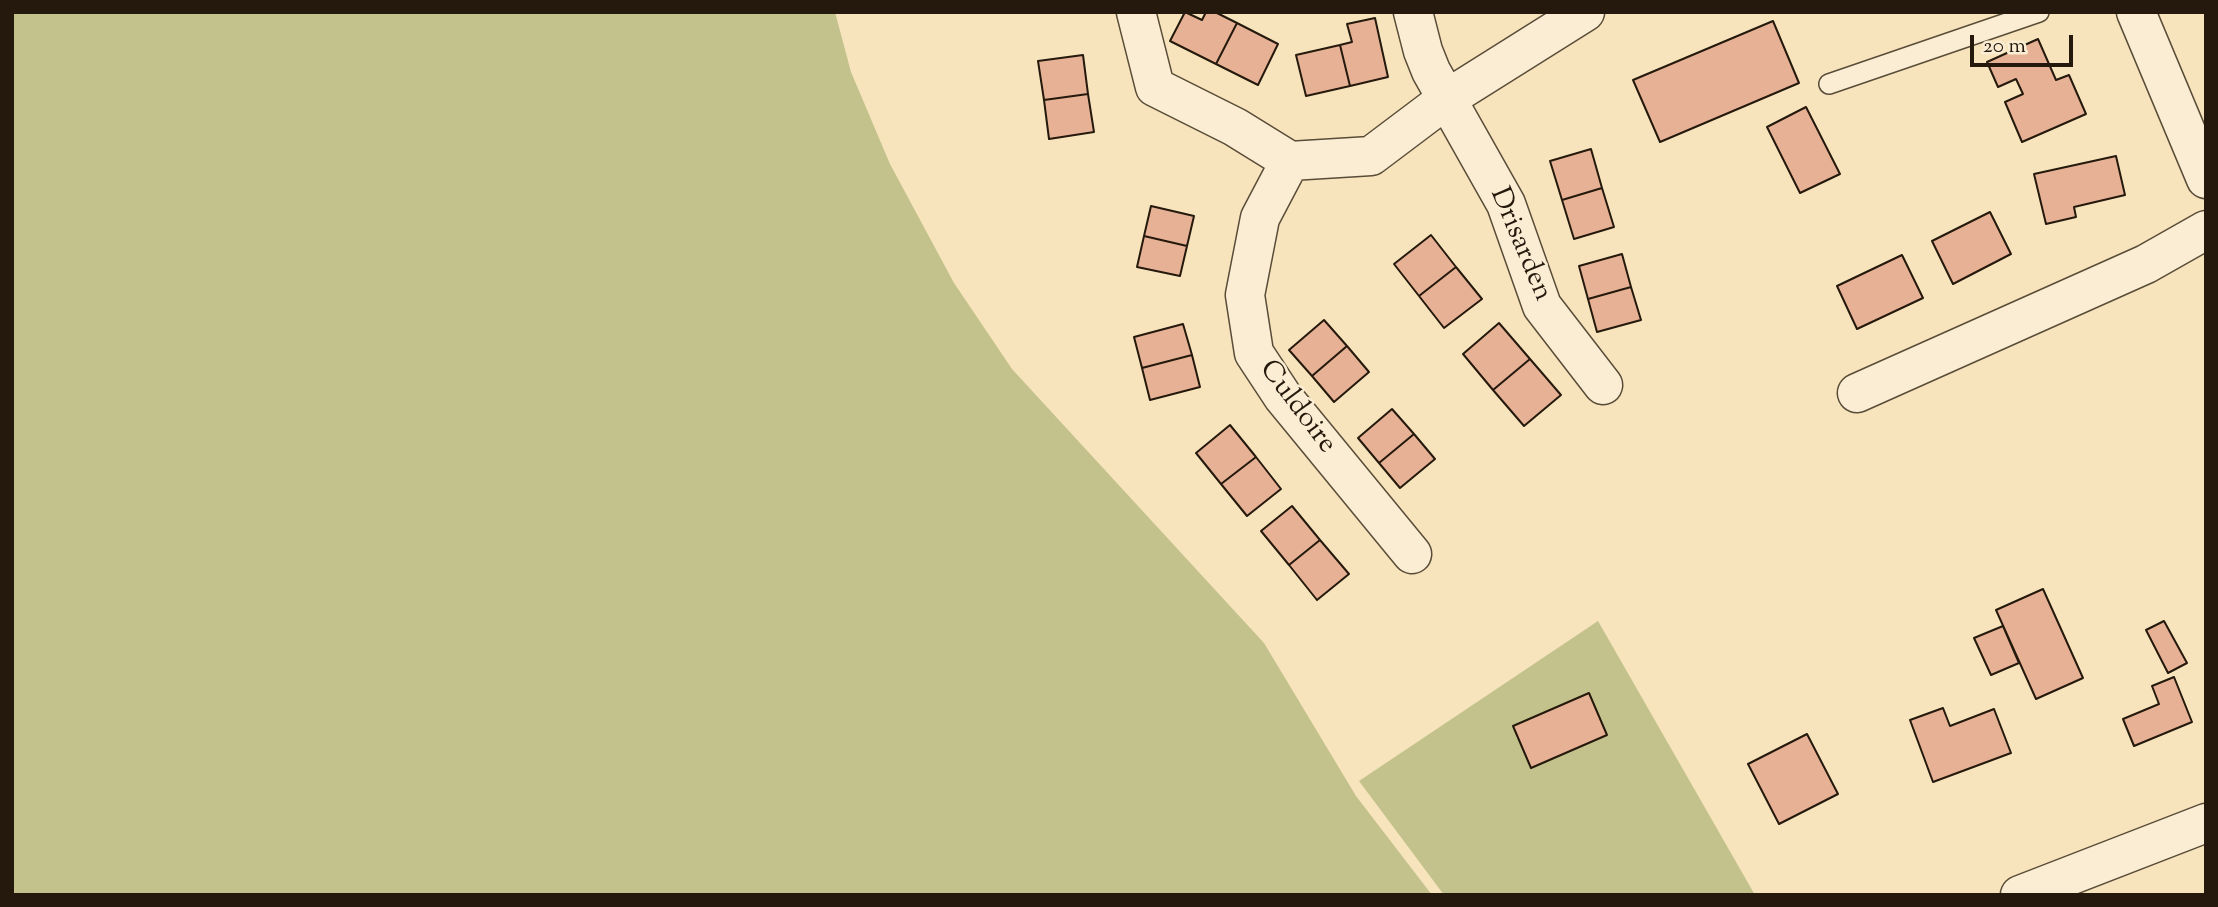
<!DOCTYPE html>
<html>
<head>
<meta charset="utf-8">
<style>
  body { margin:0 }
  #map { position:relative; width:2218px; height:907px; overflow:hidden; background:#f7e4bc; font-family:"Sorts Mill Goudy",serif }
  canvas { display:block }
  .frame { position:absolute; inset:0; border:14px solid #24190c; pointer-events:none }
  .scale { position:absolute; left:1970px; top:35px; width:103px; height:32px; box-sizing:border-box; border:4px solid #24190c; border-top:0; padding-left:9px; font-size:21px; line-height:24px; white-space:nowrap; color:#24190c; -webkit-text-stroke:5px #faedd3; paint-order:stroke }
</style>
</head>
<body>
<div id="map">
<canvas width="2218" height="907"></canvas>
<div class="frame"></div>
<div class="scale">20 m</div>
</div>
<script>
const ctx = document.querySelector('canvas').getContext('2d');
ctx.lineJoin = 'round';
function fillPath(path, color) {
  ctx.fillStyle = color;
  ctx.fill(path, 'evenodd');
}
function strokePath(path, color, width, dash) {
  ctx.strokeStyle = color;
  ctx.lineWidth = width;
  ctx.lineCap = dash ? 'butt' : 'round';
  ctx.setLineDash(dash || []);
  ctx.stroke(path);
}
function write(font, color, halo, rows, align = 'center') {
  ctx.font = font + ' "Sorts Mill Goudy",serif';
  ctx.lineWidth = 5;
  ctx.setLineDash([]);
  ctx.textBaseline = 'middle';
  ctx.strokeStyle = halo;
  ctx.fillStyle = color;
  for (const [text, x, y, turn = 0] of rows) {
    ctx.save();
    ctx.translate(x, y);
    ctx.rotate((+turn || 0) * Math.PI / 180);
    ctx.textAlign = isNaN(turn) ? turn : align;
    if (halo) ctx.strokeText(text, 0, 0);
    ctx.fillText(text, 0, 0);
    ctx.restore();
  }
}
const green = new Path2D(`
  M12,12H835L851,72L890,164L954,283L1012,369L1264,643L1356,796L1432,895H12Z
  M1598,621L1755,895H1444L1359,781Z`);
const building = new Path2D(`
  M1185,12L1202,20L1206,12H1215L1237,23L1216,64L1170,41Z
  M1375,18L1388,77L1350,86L1340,45L1352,42L1347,24Z
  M1773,21L1799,83L1660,142L1633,80Z
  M1237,23L1278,44L1258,85L1216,64Z
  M2038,39L2056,80L2069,75L2086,114L2022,142L2005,102L2023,94L2016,79L1998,87L1987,62Z
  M1340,45L1350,86L1306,96L1296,55Z
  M1083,55L1088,94L1044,100L1038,61Z
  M1088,94L1094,132L1049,139L1044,100Z
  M1806,107L1840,174L1800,193L1767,127Z
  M1591,149L1602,188L1562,200L1550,161Z
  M2116,156L2125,195L2074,207L2076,217L2046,224L2034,174Z
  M1602,188L1614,227L1574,239L1562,200Z
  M1151,206L1194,216L1187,246L1144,236Z
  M1990,212L2011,254L1953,284L1932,241Z
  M1431,235L1456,267L1419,296L1394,264Z
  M1144,236L1187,246L1180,276L1137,267Z
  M1622,254L1631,287L1588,299L1579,266Z
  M1902,255L1923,298L1857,329L1837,286Z
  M1456,267L1482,299L1444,328L1419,296Z
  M1631,287L1641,320L1597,332L1588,299Z
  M1324,320L1347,346L1312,376L1289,350Z
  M1499,323L1530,359L1493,390L1463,354Z
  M1183,324L1192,355L1142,368L1134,337Z
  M1347,346L1369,372L1334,402L1312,376Z
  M1192,355L1200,387L1150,400L1142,368Z
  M1530,359L1561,395L1524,426L1493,390Z
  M1392,409L1414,434L1379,463L1358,438Z
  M1230,425L1256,457L1221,484L1196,453Z
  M1414,434L1435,459L1400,488L1379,463Z
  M1256,457L1281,489L1247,516L1221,484Z
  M1292,506L1320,540L1289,565L1261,531Z
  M1320,540L1349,574L1317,600L1289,565Z
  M2043,589L2083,678L2036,699L1996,610Z
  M2164,621L2187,663L2168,673L2146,630Z
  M2003,626L2019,663L1991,675L1974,638Z
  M2174,677L2192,722L2134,746L2123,719L2159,704L2152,686Z
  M1589,693L1607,735L1531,768L1513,726Z
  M1943,708L1950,726L1994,709L2011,753L1933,782L1910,720Z
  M1807,734L1838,794L1779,824L1748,764Z`);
const service = new Path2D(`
  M1829,84L2039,12`);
const minor = new Path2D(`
  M1136,12L1155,87L1235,127L1290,161
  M1413,12L1423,51L1431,71L1506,204L1542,306L1603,385
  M1290,161L1260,218L1245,295L1254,353L1283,397L1412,554
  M1290,161L1371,156L1448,98L1585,12
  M1857,393L2146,264L2206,230`);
const tertiary = new Path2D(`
  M2136,12L2206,179
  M2020,895L2206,823`);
const streetNames = [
  ["Drisarden",1519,245,67],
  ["Culdoire",1296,408,53]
];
fillPath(green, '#c4c28c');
fillPath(building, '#e6b194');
strokePath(building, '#24190c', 2);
strokePath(service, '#594c38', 22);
strokePath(minor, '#594c38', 41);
strokePath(tertiary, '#594c38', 41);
strokePath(service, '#faedd3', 19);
strokePath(minor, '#faedd3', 38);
strokePath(tertiary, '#faedd3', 38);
write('28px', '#24190c', '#faedd3', streetNames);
</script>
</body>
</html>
